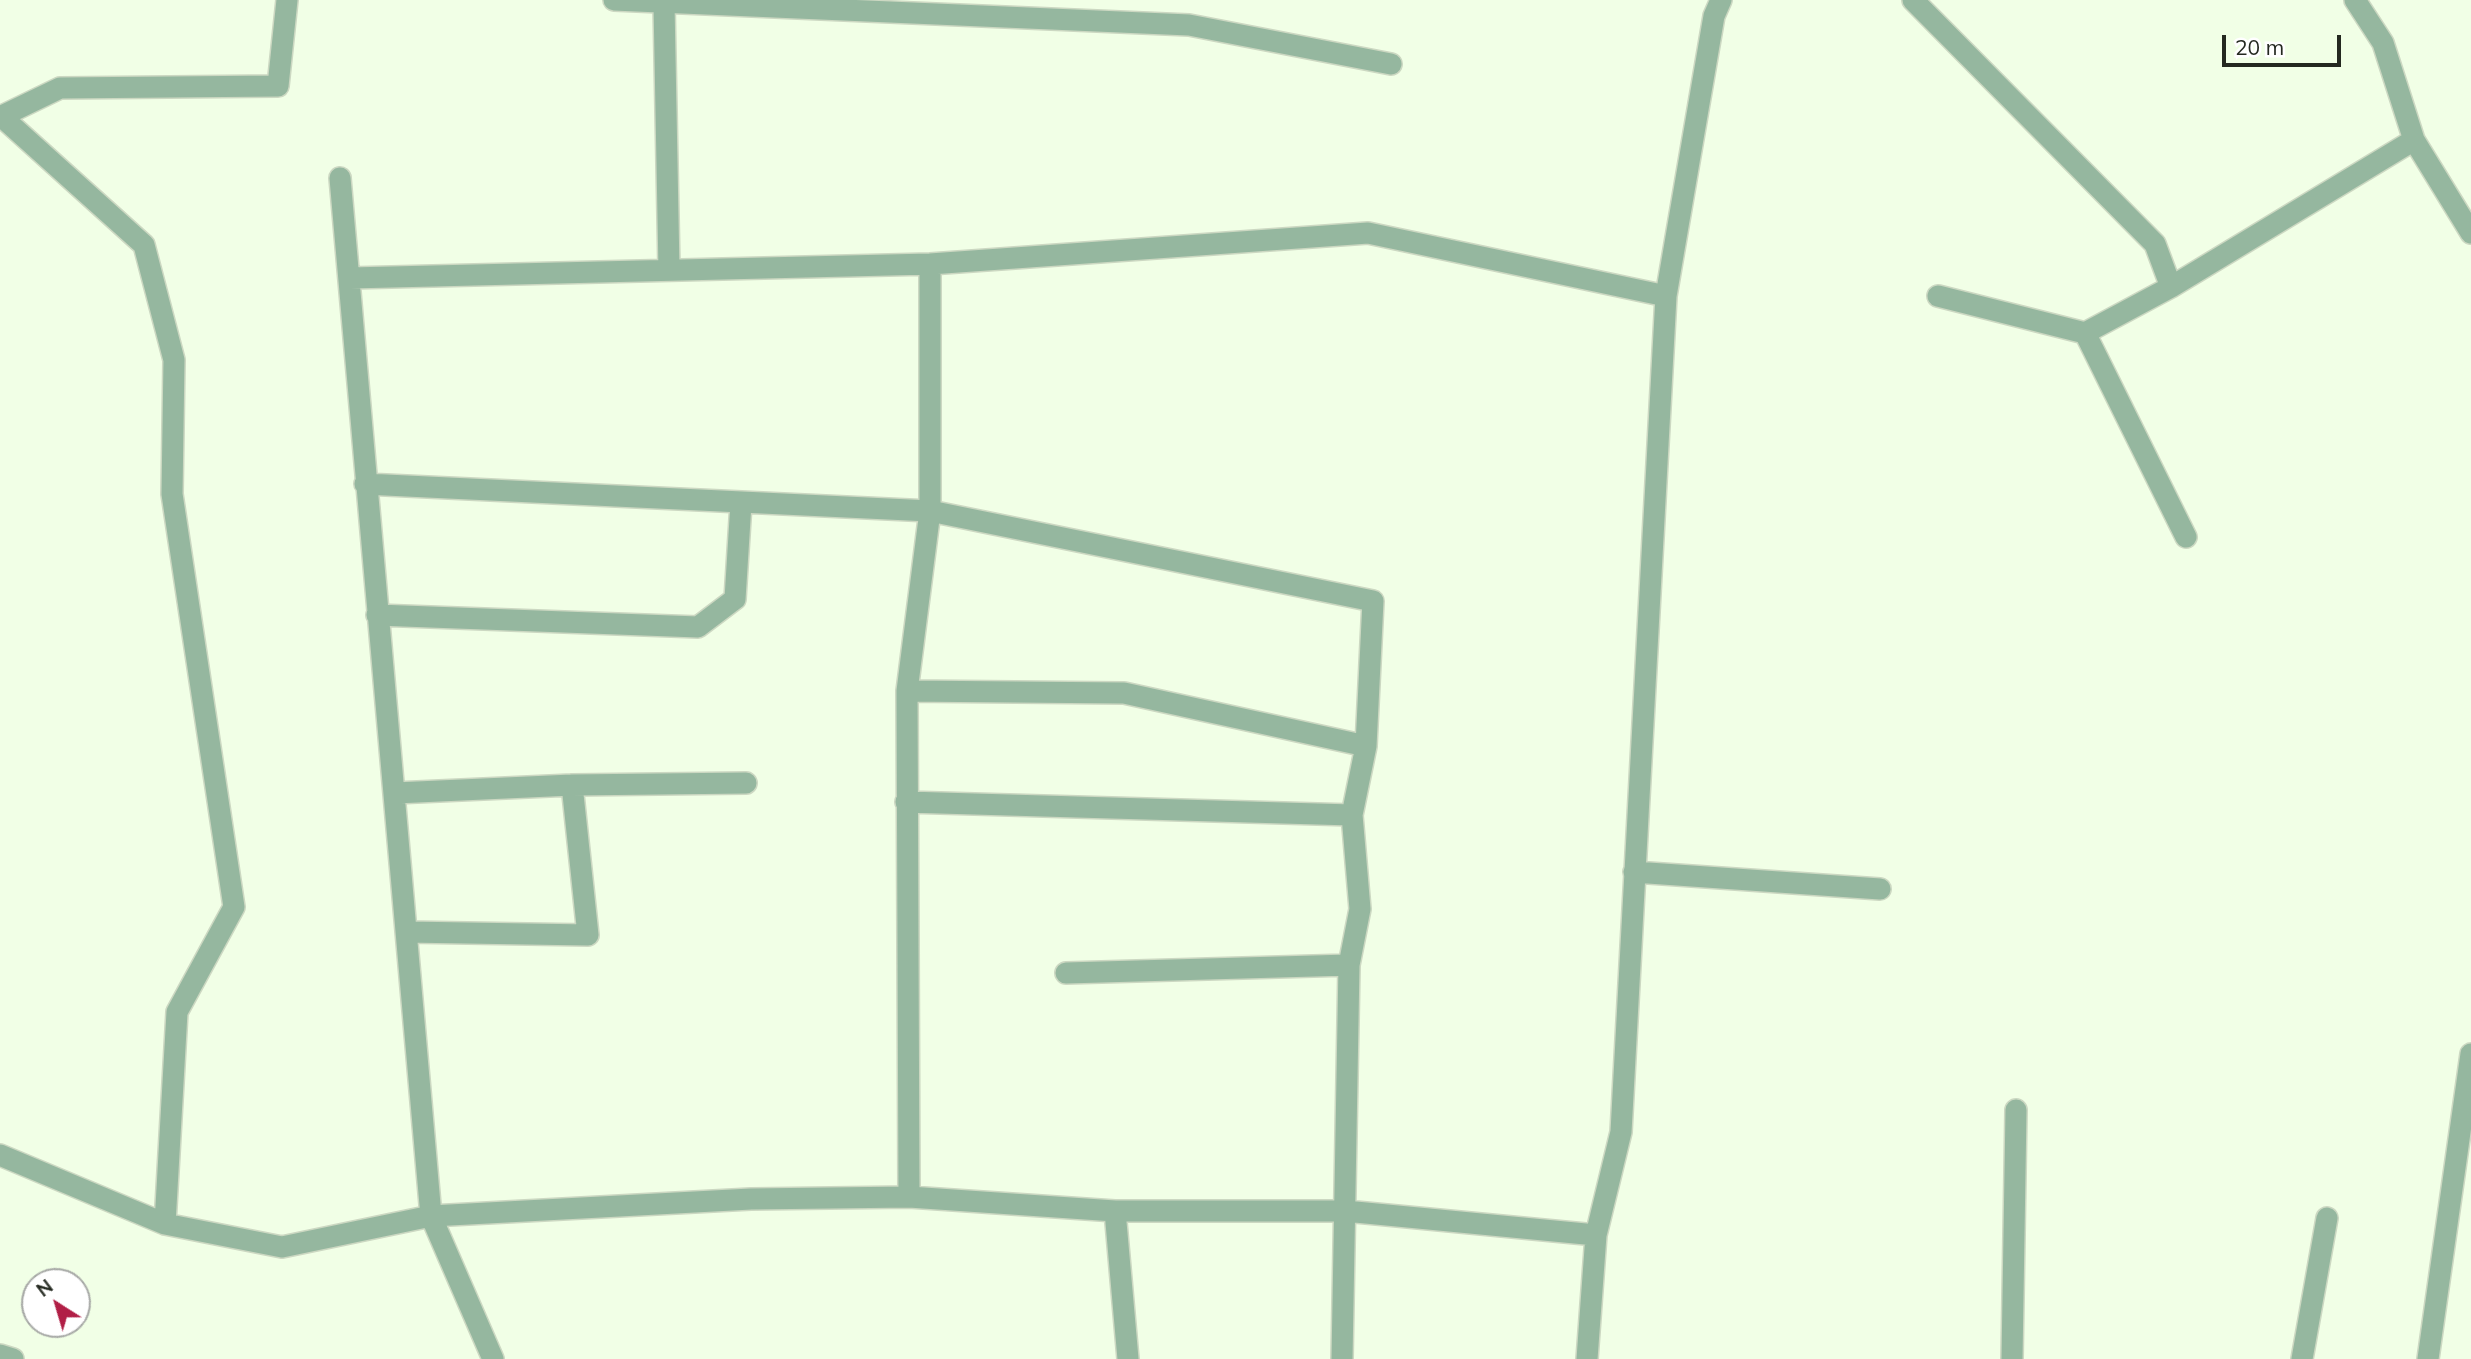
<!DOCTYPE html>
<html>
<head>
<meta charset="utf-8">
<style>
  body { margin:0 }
  #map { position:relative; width:2471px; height:1359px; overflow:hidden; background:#f1ffe6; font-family:Mulish,sans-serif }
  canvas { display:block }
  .north { position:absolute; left:21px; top:1268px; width:70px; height:70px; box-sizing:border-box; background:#fff; border:2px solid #a7a9a6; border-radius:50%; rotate:323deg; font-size:19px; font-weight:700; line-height:28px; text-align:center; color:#242920 }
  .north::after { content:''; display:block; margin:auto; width:24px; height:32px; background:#b11f46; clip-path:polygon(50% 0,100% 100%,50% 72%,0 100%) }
  .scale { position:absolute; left:2222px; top:35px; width:119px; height:32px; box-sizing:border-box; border:4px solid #242920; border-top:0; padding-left:9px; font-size:21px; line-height:24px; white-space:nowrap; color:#242920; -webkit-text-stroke:5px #fff; paint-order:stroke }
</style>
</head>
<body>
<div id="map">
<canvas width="2471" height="1359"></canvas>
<div class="north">N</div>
<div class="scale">20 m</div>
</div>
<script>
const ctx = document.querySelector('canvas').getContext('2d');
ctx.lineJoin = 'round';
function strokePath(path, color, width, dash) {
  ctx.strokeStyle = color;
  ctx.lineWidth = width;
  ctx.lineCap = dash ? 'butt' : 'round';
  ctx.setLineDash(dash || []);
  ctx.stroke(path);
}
const street = new Path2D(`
  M614,0L1189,25L1391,64
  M1913,0L2155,244L2171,287
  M2355,0L2383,43L2414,140L2471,233
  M664,4L669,270
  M0,117L60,88L278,86L287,0
  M2,117L144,245L174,360L172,494L234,907L177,1012L165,1224
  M340,178L431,1216L493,1359
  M350,278L930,264L1368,233L1666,296
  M1938,296L2085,333L2171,287L2414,140
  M2085,333L2186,537
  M365,484L930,511L1373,601L1366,746L1352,815L1360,909L1349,965L1342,1359
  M377,615L698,627L735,599L741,503
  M907,691L1124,693L1366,746
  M395,793L572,785L746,783
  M906,802L1352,815
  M1634,872L1880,889
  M407,932L588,935L572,785
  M1066,973L1349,965
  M0,1155L165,1224L282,1247L431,1216L751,1199L909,1197L1115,1211H1345L1596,1235
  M909,1197L907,691L930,511V264
  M1115,1211L1128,1359
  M0,1355L13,1359
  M1587,1359L1596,1235L1621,1132L1666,296L1714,16L1721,0
  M2012,1359L2016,1110
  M2302,1359L2327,1218
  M2428,1359L2471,1054`);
strokePath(street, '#ccd8c2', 24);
strokePath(street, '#95b79f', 21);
</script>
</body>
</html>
